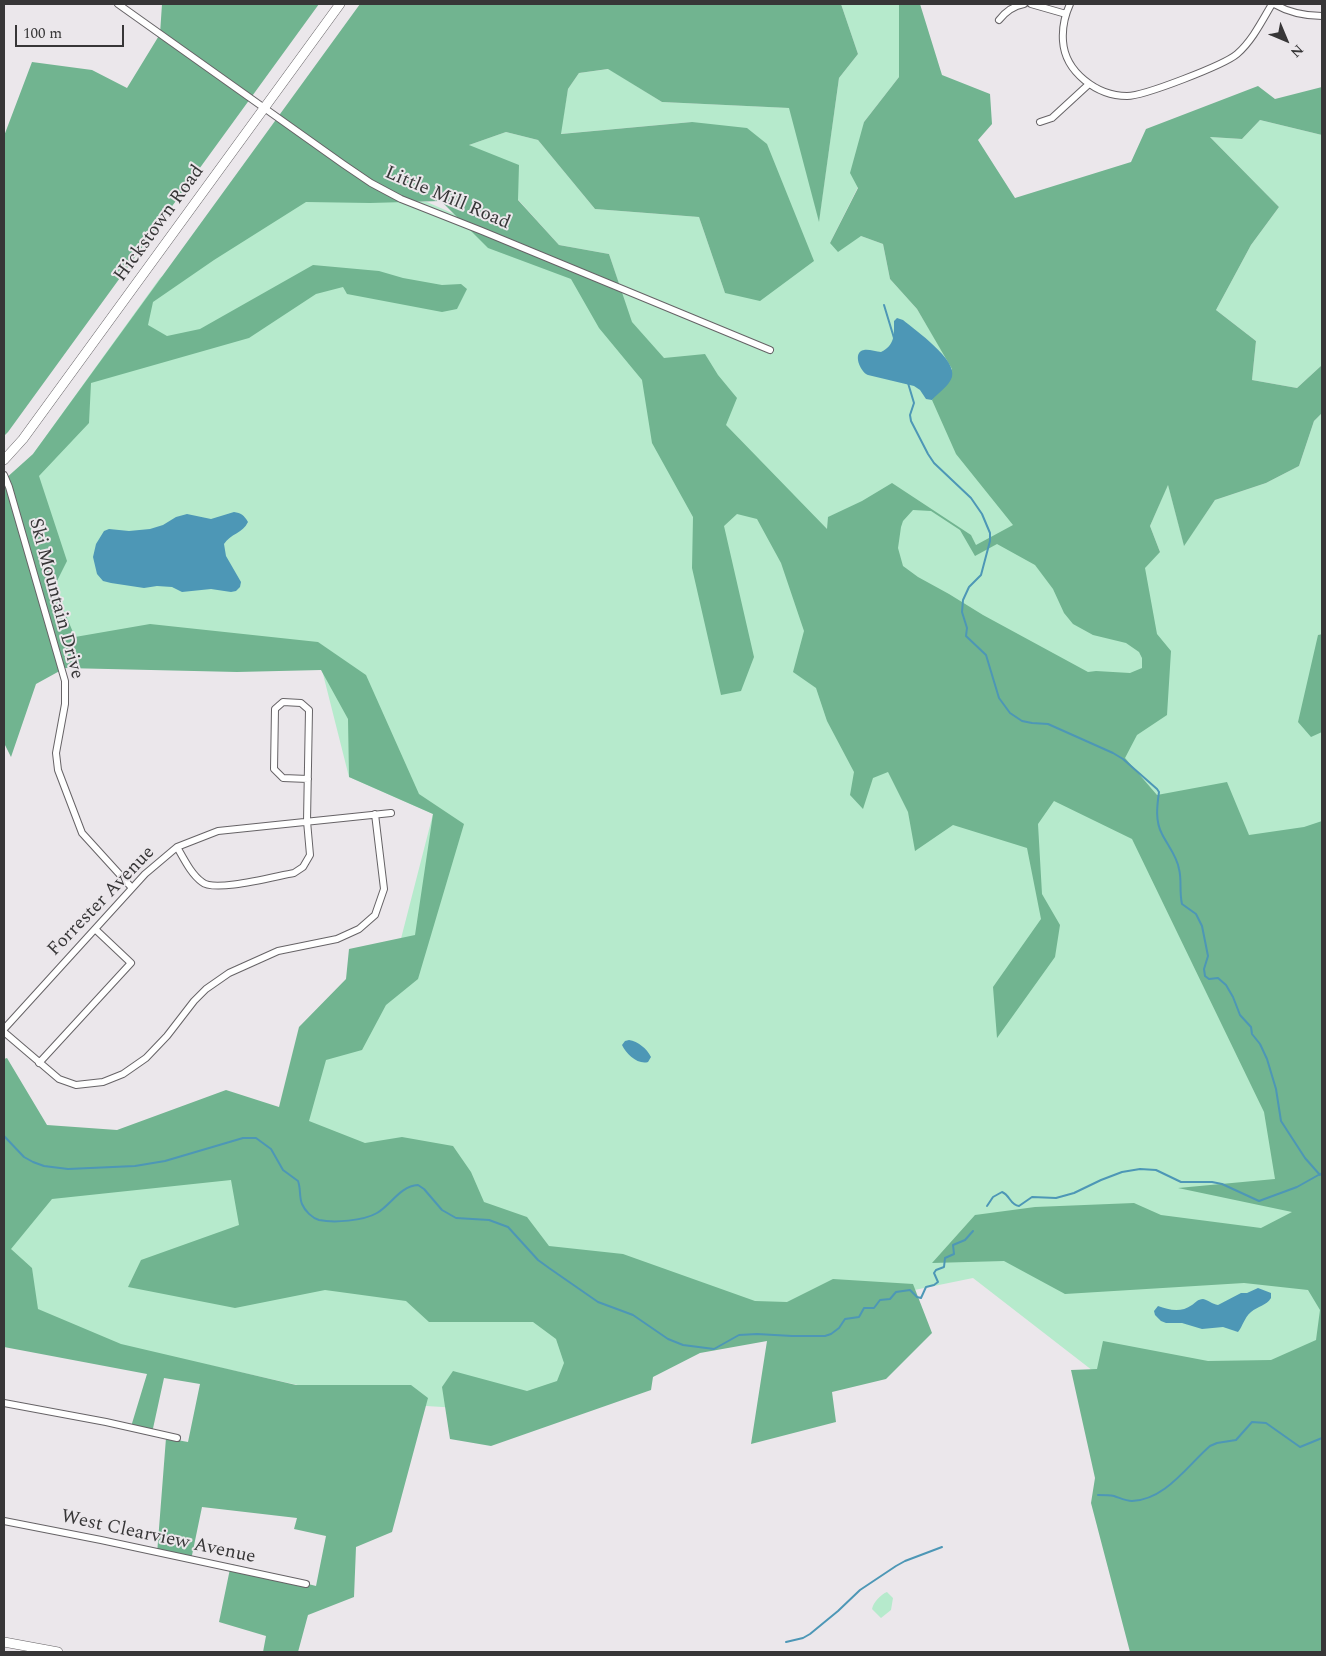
<!DOCTYPE html>
<html>
<head>
<meta charset="utf-8">
<style>
  body { margin:0 }
  #map { position:relative; width:1326px; height:1656px; overflow:hidden; background:#ebe7eb; font-family:Spectral,serif }
  canvas { display:block }
  .frame { position:absolute; inset:0; border:5px solid #373637; pointer-events:none }
  .north { position:absolute; left:1261px; top:15px; width:50px; height:50px; -webkit-text-stroke:4px #ebe7eb; paint-order:stroke; rotate:135deg; font-size:14px; font-weight:700; line-height:20px; text-align:center; color:#373637 }
  .north::after { content:''; display:block; margin:auto; width:18px; height:22px; background:#373637; clip-path:polygon(50% 0,100% 100%,50% 72%,0 100%) }
  .scale { position:absolute; left:15px; top:25px; width:109px; height:22px; box-sizing:border-box; border:2px solid #373637; border-top:0; padding-left:6px; font-size:15px; line-height:18px; white-space:nowrap; color:#373637; -webkit-text-stroke:4px #ebe7eb; paint-order:stroke }
</style>
</head>
<body>
<div id="map">
<canvas width="1326" height="1656"></canvas>
<div class="frame"></div>
<div class="north">N</div>
<div class="scale">100 m</div>
</div>
<script>
const ctx = document.querySelector('canvas').getContext('2d');
ctx.lineJoin = 'round';
function fillPath(path, color) {
  ctx.fillStyle = color;
  ctx.fill(path, 'evenodd');
}
function strokePath(path, color, width, dash) {
  ctx.strokeStyle = color;
  ctx.lineWidth = width;
  ctx.lineCap = dash ? 'butt' : 'round';
  ctx.setLineDash(dash || []);
  ctx.stroke(path);
}
function write(font, color, halo, rows, align = 'center') {
  ctx.font = font + ' Spectral,serif';
  ctx.lineWidth = 4;
  ctx.setLineDash([]);
  ctx.textBaseline = 'middle';
  ctx.strokeStyle = halo;
  ctx.fillStyle = color;
  for (const [text, x, y, turn = 0] of rows) {
    ctx.save();
    ctx.translate(x, y);
    ctx.rotate((+turn || 0) * Math.PI / 180);
    ctx.textAlign = isNaN(turn) ? turn : align;
    if (halo) ctx.strokeText(text, 0, 0);
    ctx.fillText(text, 0, 0);
    ctx.restore();
  }
}
const green = new Path2D(`
  M841,4H900L899,77L864,122L858,187L830,243L861,236L883,244L890,279L917,309L953,369L1160,552L1150,526L1168,484L1184,545L1215,500L1266,483L1299,466L1314,421L1322,413V634L1318,635L1322,648V1377L1106,1381L973,1278L807,1312L592,1370L507,1411L378,1403L16,1322L7,1196L280,1128L322,1027L395,962L433,814L349,777L322,670L10,639L33,454L160,278L268,190L427,202L620,287L609,254L559,245L469,145L506,132L538,140L595,209L699,217L725,293L692,122L560,134L568,89L579,73L609,69L662,102L790,108L819,220L839,78L858,54Z
  M1260,120L1322,135V365L1297,388L1252,380L1256,341L1216,310L1251,245L1279,207L1210,137L1242,139Z
  M887,1592L893,1598L891,1610L881,1618L872,1609C873,1603 881,1594 887,1592Z`);
const forest = new Path2D(`
  M162,4H319L8,432L4,436V136L32,62L92,70L127,88L160,34Z
  M360,4H841L858,54L839,78L819,222L789,108L662,102L608,69L579,73L568,89L561,134L692,122L747,128L767,144L814,261L760,301L725,293L699,217L595,209L538,140L506,132L469,145L519,165L518,200L559,245L609,254L632,322L664,358L705,354L718,375L737,398L726,425L827,529L828,517L862,501L892,483L971,535L976,545L1013,525L956,454L932,400L952,369L917,309L890,279L883,244L861,236L838,252L830,243L858,188L850,173L864,122L899,77V4H920L942,75L990,94L992,124L978,140L1015,198L1131,162L1146,129L1258,86L1275,99L1322,87V135L1260,120L1242,139L1210,137L1279,207L1251,245L1216,310L1256,341L1252,380L1297,388L1322,365V413L1314,421L1299,466L1266,483L1215,500L1184,546L1168,485L1150,526L1160,552L1145,568L1157,634L1171,651L1167,715L1137,735L1125,758L1157,795L1227,782L1249,835L1304,827L1322,821V1652H1130L1091,1503L1095,1478L1071,1370L1097,1369L1103,1341L1208,1361L1271,1360L1316,1340L1320,1310L1308,1290L1244,1283L1065,1294L1004,1261L932,1263L975,1215L1035,1207L1134,1203L1161,1215L1261,1228L1292,1212L1178,1188L1275,1179L1264,1112L1132,839L1054,801L1038,824L1042,894L1060,925L1055,957L997,1038L993,987L1041,919L1027,848L953,825L915,851L908,812L888,772L873,778L863,809L850,795L854,772L827,721L816,688L793,672L804,631L781,563L757,519L737,514L724,526L754,657L741,691L721,695L692,568L693,517L652,443L642,380L599,328L571,279L488,248L441,201L370,203L306,202L214,260L153,302L148,325L167,336L200,329L313,265L379,271L403,278L442,285L461,284L467,289L457,309L442,312L347,294L343,287L316,294L249,338L91,383L89,423L39,476L67,561L54,587L75,637L150,624L318,642L366,675L419,794L464,824L418,979L386,1005L362,1050L326,1060L309,1121L365,1143L402,1137L453,1146L471,1172L484,1202L527,1217L549,1246L623,1254L755,1301L787,1302L833,1279L913,1284L932,1333L886,1379L832,1392L836,1422L751,1444L767,1341L700,1353L653,1377L651,1390L491,1446L450,1439L442,1387L453,1371L527,1391L557,1381L564,1363L556,1339L533,1322H429L406,1301L325,1290L235,1308L128,1287L141,1260L239,1225L231,1180L52,1199L11,1249L32,1268L38,1309L121,1344L296,1385H411L428,1398L392,1532L356,1547L354,1597L308,1615L298,1652H263L266,1636L219,1622L231,1564L316,1586L326,1536L294,1529L297,1518L202,1507L191,1560L157,1554L166,1438L188,1442L200,1384L164,1378L152,1433L130,1430L147,1374L4,1347V1059L7,1058L47,1125L117,1130L226,1090L279,1107L299,1027L346,979L349,949L415,935L433,814L349,777L348,719L321,670L237,672L65,668L36,684L11,757L4,743V480L33,454ZM913,510L931,511L960,530L975,556L997,544L1035,565L1053,589L1064,613L1073,624L1093,635L1126,643L1139,652L1142,658V668L1130,673L1096,671L1088,672L983,615L949,594L918,577L903,566L898,548L901,527L903,521Z
  M1322,634V732L1311,737L1298,722L1318,635Z`);
const water = new Path2D(`
  M897,318L903,320C916,331 957,359 952,377C949,386 938,393 932,400L926,399L920,390L914,386L868,375C860,372 852,352 864,350C869,349 876,352 881,352C895,345 894,335 894,321Z
  M234,512C241,513 244,515 248,522C243,533 230,534 224,544L226,556L241,582L240,587L236,591L231,592L211,589L182,592L172,587L157,586L144,588L111,583L103,581L97,574L93,557L96,544L104,531L109,529L129,531L150,529L163,525L176,517L187,514L211,519Z
  M629,1040C638,1041 647,1049 651,1057L648,1062C638,1065 626,1054 622,1045L625,1041Z
  M1258,1288L1271,1293V1298C1266,1306 1258,1306 1251,1312C1244,1318 1243,1326 1238,1332L1223,1327L1202,1329L1182,1323H1166L1161,1321L1155,1315L1154,1311L1158,1306C1169,1310 1181,1313 1192,1305C1195,1303 1198,1299 1203,1299C1208,1300 1212,1304 1218,1305L1241,1293H1247Z`);
const stream = new Path2D(`
  M884,305L894,338
  M908,383L914,403L910,415L911,421L928,454L934,463L971,498L982,514L990,533V541L981,575L969,587L963,600L962,612L967,628L966,636L986,655L999,698L1010,713L1022,721L1032,723L1048,724L1113,753L1123,759L1157,789L1159,792C1157,806 1155,821 1162,834C1168,846 1177,856 1179,869C1182,880 1179,891 1182,904L1196,914L1202,926L1208,956L1204,969L1205,976L1209,979L1218,978L1226,985L1233,997L1240,1015L1251,1027L1252,1034L1260,1044L1267,1059L1276,1089L1281,1121L1305,1158L1320,1175
  M4,1136L24,1157L33,1162L44,1166L68,1169L135,1166L165,1161L243,1138H256L271,1149L283,1170L298,1181C301,1189 299,1197 302,1204C305,1211 312,1218 319,1220C334,1223 363,1221 377,1213C391,1205 400,1186 418,1185L424,1189L442,1210L456,1218L489,1220L508,1227L538,1260L549,1268L598,1302L633,1315L668,1339L683,1345L714,1349L739,1335L757,1334L792,1336H825L831,1334L839,1328L845,1319L859,1317L864,1308H874L880,1300L890,1299L896,1292L910,1290L917,1297L921,1298L926,1287L934,1285L938,1282L934,1273L936,1270L944,1267L945,1258L954,1254L953,1245L965,1240L973,1231
  M987,1206L993,1197L1002,1192C1010,1195 1010,1205 1019,1206L1032,1197L1056,1198L1074,1193L1101,1180L1122,1172L1140,1169L1156,1170L1181,1182H1212L1222,1184L1259,1201L1297,1187L1322,1173
  M1098,1495C1103,1495 1109,1495 1114,1496C1120,1498 1126,1501 1132,1501C1165,1500 1187,1466 1210,1446L1217,1443L1236,1440L1252,1422L1266,1423L1300,1447L1322,1438
  M786,1642L803,1638L810,1634L838,1611L860,1590L896,1566L905,1561L942,1547`);
const street = new Path2D(`
  M118,4L343,164L371,183L401,199L482,231L770,350
  M1031,4L1066,14
  M1070,4C1065,15 1062,28 1063,41C1065,72 1097,96 1127,96C1144,96 1224,65 1237,54C1252,41 1262,21 1272,4
  M1274,4C1288,12 1306,16 1322,16
  M999,20C1006,11 1013,6 1024,4
  M1040,122L1052,118L1089,84
  M4,475L9,487L65,681V704L56,753L58,770L82,833L132,888
  M177,847C184,859 191,874 202,882C214,893 276,876 294,873L303,867L310,855L307,821L309,710L301,703L283,702L275,709L274,769L283,778L308,779
  M4,1029L145,874L177,847L218,831L391,813
  M4,1032L59,1079L76,1085L103,1082L123,1074L146,1058L167,1036L194,1001L206,989L229,973L278,951L337,939L359,929L375,915L384,889L375,814
  M39,1063L131,963L95,929
  M4,1403L106,1422L177,1438
  M4,1521L101,1540L306,1584`);
const secondary = new Path2D(`
  M4,460L23,439L340,4
  M4,1642L58,1652`);
const streetNames = [
  ["Little Mill Road",447,199,23],
  ["Hickstown Road",160,224,-54],
  ["Ski Mountain Drive",55,599,75],
  ["Forrester Avenue",102,902,-46],
  ["West Clearview Avenue",158,1538,12]
];
fillPath(green, '#b6eacc');
fillPath(forest, '#71b490');
fillPath(water, '#4d97b6');
strokePath(stream, '#4d97b6', 2);
strokePath(street, '#666366', 8);
strokePath(secondary, '#666366', 10);
strokePath(street, '#fff', 6);
strokePath(secondary, '#fff', 9);
write('19px', '#373637', '#ebe7eb', streetNames);
</script>
</body>
</html>
